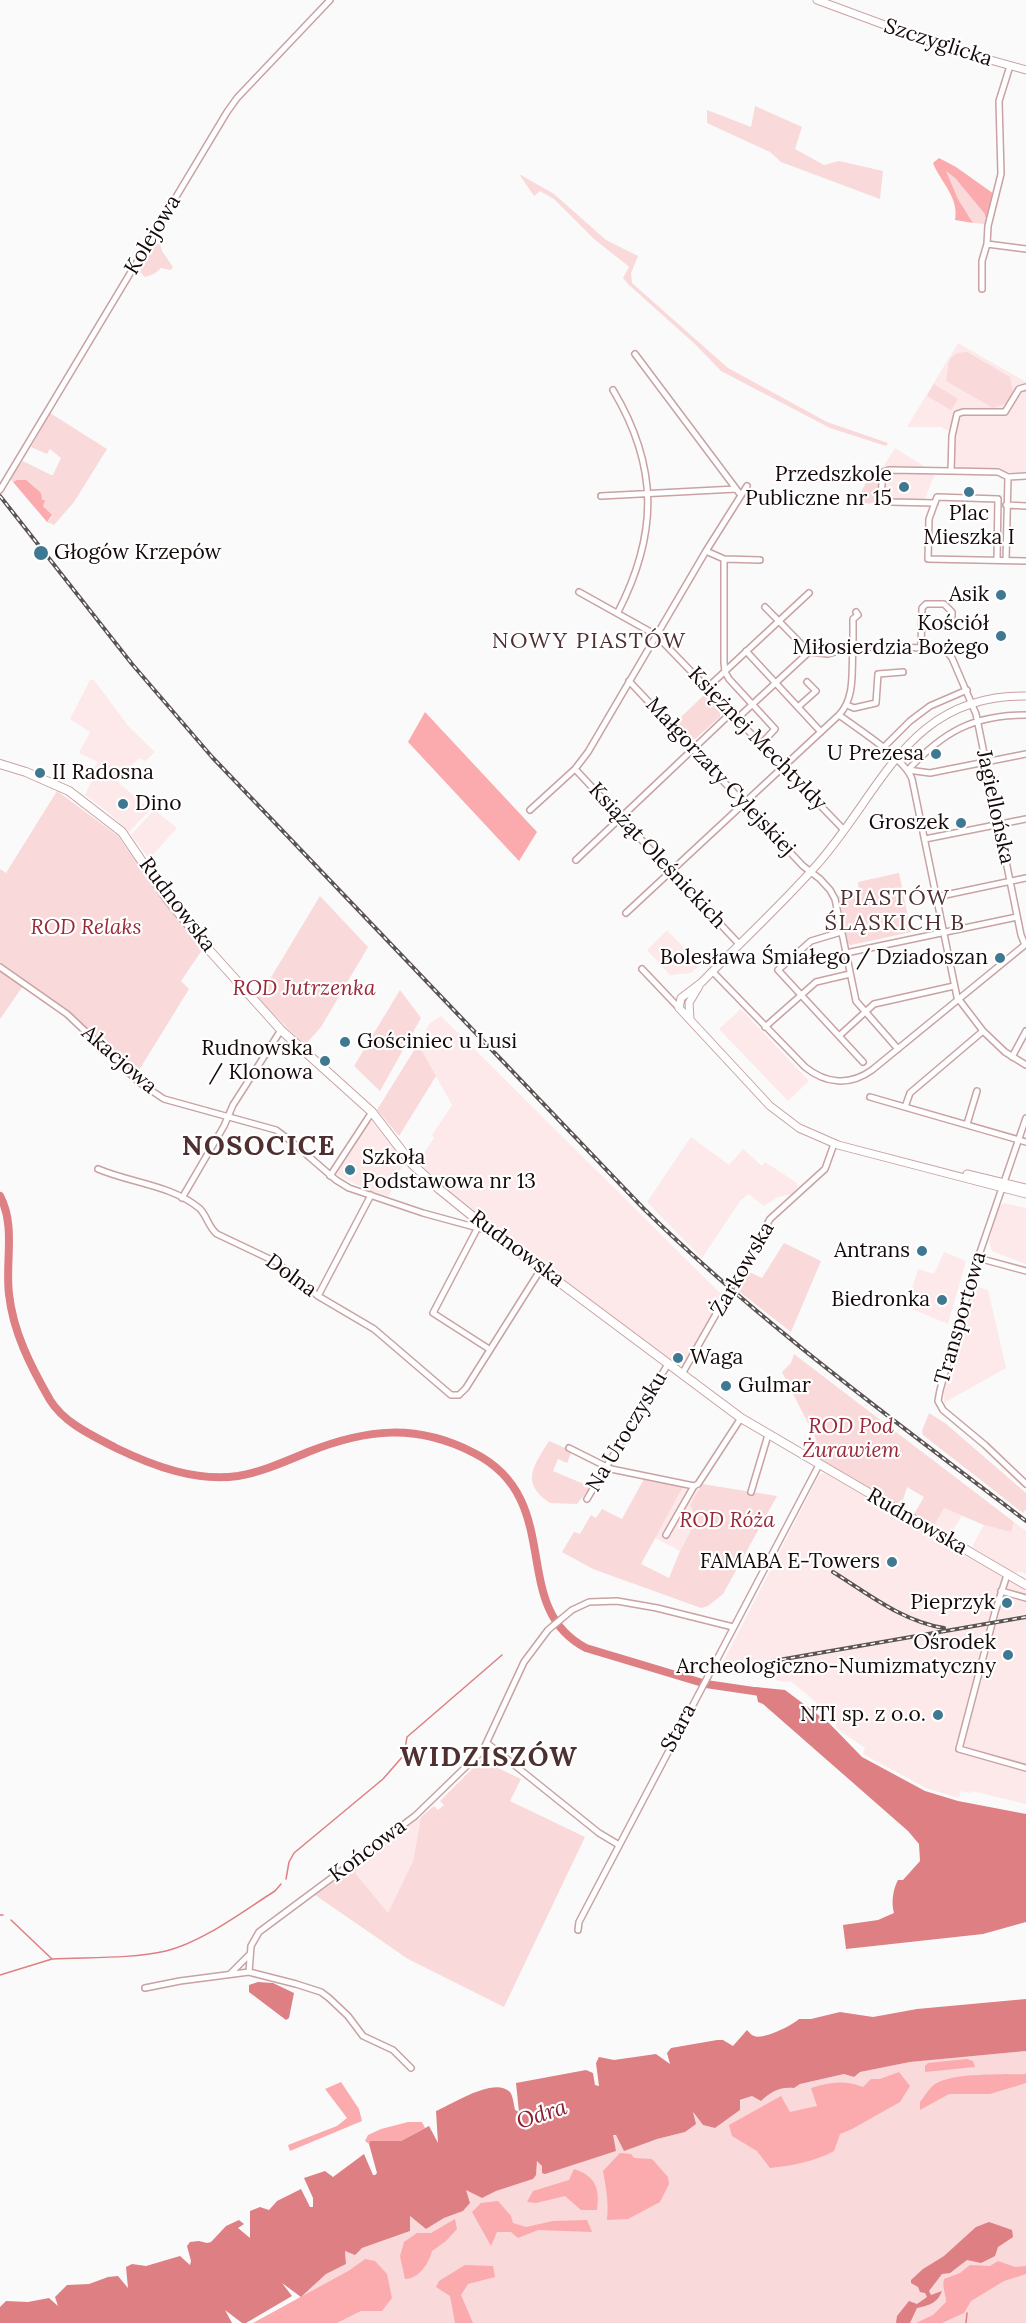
<!DOCTYPE html>
<html>
<head>
<meta charset="utf-8">
<style>
  body { margin:0 }
  canvas { display:block; background:#fafafa }
</style>
</head>
<body>
<canvas width="1026" height="2323"></canvas>
<script>
const ctx = document.querySelector('canvas').getContext('2d');
ctx.lineJoin = 'round';
function fillPath(path, color) {
  ctx.fillStyle = color;
  ctx.fill(path, 'evenodd');
}
function strokePath(path, color, width, dash) {
  ctx.strokeStyle = color;
  ctx.lineWidth = width;
  ctx.lineCap = dash ? 'butt' : 'round';
  ctx.setLineDash(dash || []);
  ctx.stroke(path);
}
function write(font, color, halo, rows, align = 'center') {
  ctx.font = font + ' Lora,serif';
  ctx.lineWidth = 4.5;
  ctx.setLineDash([]);
  ctx.textBaseline = 'middle';
  ctx.strokeStyle = halo;
  ctx.fillStyle = color;
  for (const [text, x, y, turn = 0] of rows) {
    ctx.save();
    ctx.translate(x, y);
    ctx.rotate((+turn || 0) * Math.PI / 180);
    ctx.textAlign = isNaN(turn) ? turn : align;
    if (halo) ctx.strokeText(text, 0, 0);
    ctx.fillText(text, 0, 0);
    ctx.restore();
  }
}
const built = new Path2D(`
  M958,343L1026,382V472H994V468L948,467L949,431L941,427H907Z
  M895,448L935,473L923,504L879,503L880,472Z
  M90,680H94L129,727L155,752L145,761L139,758L117,781L150,810L129,832L108,812L85,795L93,778L94,769L98,762L79,753L90,732L70,719Z
  M154,810L177,828L149,859L131,835Z
  M667,930L700,965L691,973L670,975L647,950Z
  M741,1009L809,1081L788,1101L719,1029Z
  M441,1016L723,1296L685,1363L675,1364L569,1284L446,1188L418,1162L434,1138L432,1135L452,1105L418,1044L429,1024Z
  M371,1120L405,1163L394,1179L397,1182L388,1196L371,1192L336,1174Z
  M691,1137L729,1165L743,1149L762,1166L765,1162L797,1183L798,1187L792,1194L778,1197L764,1206L749,1194L740,1201L702,1258L647,1202Z
  M1004,1203L1026,1208V1264L992,1251L989,1241L999,1206Z
  M944,1252L966,1261L948,1324L912,1309L915,1297L910,1295L918,1269L934,1274Z
  M974,1286L988,1290L1006,1368L944,1403V1391Z
  M824,1473L1026,1591V1804L972,1791L971,1793L961,1791L959,1798L926,1788L863,1754L865,1748L837,1729L833,1717L792,1682L778,1681L766,1673L759,1671L756,1666L718,1672L819,1475Z
  M683,1487L690,1491L699,1489L690,1505L697,1519L680,1551L655,1538Z
  M944,1508L962,1516L950,1535L934,1526Z
  M1014,1522L1026,1531V1574L1021,1572L1015,1573L972,1547L984,1525L1011,1532Z
  M421,1817L413,1861L388,1913L356,1874L358,1864Z`);
const green = new Path2D(`
  M755,106L802,127L795,149L824,165L839,161L883,171L880,199L781,162L770,152L707,123V110L751,127Z
  M945,170L955,178L988,217L986,224L973,223L958,199Z
  M519,174L554,194L606,240L638,256L631,273L632,283L728,368L827,422L888,443L886,446L830,428L721,371L696,345L629,285L623,278L629,267L627,265L594,239L554,199L540,191L534,196Z
  M159,240L162,251L173,267L171,270L161,268L154,274L145,277L137,269L150,248Z
  M967,352L1010,377L1013,391L1007,403L993,408L946,381C950,366 944,353 967,352Z
  M934,384L958,399L951,410L927,396Z
  M50,413L107,449L74,502L54,525L47,522L52,517L43,506L44,500H42L17,480L13,482L11,480L14,471L23,461L51,475H53L61,458L50,449L47,454L31,447Z
  M872,471L880,472L879,503L855,504Z
  M703,696L708,697L720,709V717L695,739H691L678,725V720Z
  M57,791L118,836L166,905L202,950L181,981L189,989L136,1075L74,1016L0,962V869L6,873Z
  M899,873L911,932L851,945L848,944L839,896L859,891L858,882Z
  M320,896L368,947L321,1027L305,1045L258,999Z
  M0,969L23,986L0,1019Z
  M400,990L421,1018L380,1091L354,1066Z
  M418,1044L436,1076L399,1136L377,1110Z
  M784,1243L821,1261L791,1332L736,1289L745,1270L762,1278Z
  M794,1354L1014,1522L1011,1532L984,1525L944,1508L934,1526L914,1514L924,1497L907,1487L901,1506L809,1453L816,1439L782,1372L791,1363Z
  M929,1413L945,1423L1026,1493V1509L1023,1513L923,1435L922,1431Z
  M549,1441L572,1451L567,1463L558,1459L553,1471L591,1487L577,1504L550,1503C520,1483 533,1467 549,1441Z
  M644,1479L683,1487L641,1564L669,1578L680,1551L697,1519L690,1505L702,1484L777,1496L723,1594L708,1606L701,1608L593,1569L562,1552L574,1532L580,1534L591,1515L596,1518L602,1509L622,1519Z
  M481,1760L521,1779L510,1801L585,1837L504,2007L408,1959L315,1895L358,1864L356,1874L388,1913L413,1861L421,1817L434,1806L438,1810L444,1805L440,1801Z
  M1026,2051V2323H337L361,2311H382L365,2259L348,2271L301,2297L326,2274L346,2264L345,2250L362,2248L410,2231L409,2215L426,2229L444,2218L463,2211L470,2203L465,2189L482,2198L496,2191L533,2179L536,2174L537,2161L542,2166L593,2158L616,2151L612,2135L657,2139L685,2132L692,2112L703,2125L715,2128L740,2110V2101L752,2096L761,2101C769,2093 780,2086 794,2088L800,2084L844,2074L854,2077L860,2072L910,2062Z`);
const forest = new Path2D(`
  M939,158L956,167L994,194L988,217H985V214L955,178L946,171L958,199L973,223L955,220C959,197 941,183 933,163Z
  M17,480H26L41,493L42,500H45L43,506L52,515L47,522L13,482Z
  M425,712L537,832L519,861L408,742Z
  M967,2059L973,2061L975,2067L925,2072V2066L928,2063Z
  M899,2072L910,2086L900,2102L852,2129L840,2134L834,2151C817,2161 790,2166 770,2168L757,2151L732,2136L729,2125L781,2096L790,2112L817,2106L811,2088C830,2082 845,2080 863,2087L871,2079H880Z
  M1026,2074V2083L990,2094H949L920,2110V2102C924,2097 929,2088 935,2084C954,2072 1003,2075 1026,2074Z
  M341,2082L359,2109L362,2121L290,2151L288,2145L337,2126L347,2118L325,2089Z
  M408,2122H422L425,2128L401,2141H370L369,2144L365,2141L368,2135L381,2129Z
  M620,2153L631,2154L634,2158L652,2159L668,2177L669,2184L660,2202L628,2219L607,2220C609,2203 606,2188 603,2171Z
  M574,2169C596,2176 600,2189 597,2210H581L565,2196L536,2203L527,2202L533,2191L569,2180Z
  M498,2201L511,2216L513,2223L526,2227L553,2221L587,2220L592,2232L538,2230L518,2238L511,2232H497L491,2246L472,2212L481,2203Z
  M455,2219L457,2229L446,2241L432,2251C429,2263 419,2279 405,2279L400,2256L404,2242L417,2233H431Z
  M365,2259L375,2261L387,2274L392,2298L382,2311H361L337,2323H253L348,2271Z
  M998,2261L1015,2267L1026,2266V2274L1004,2281L971,2301L964,2313L942,2323H916L933,2315L946,2302C946,2294 942,2288 944,2279L960,2273L970,2265L990,2266Z
  M465,2265L493,2266L495,2277L468,2284L461,2295L473,2323H455L450,2296L436,2287L439,2281Z`);
const water = new Path2D(`
  M755,1687L785,1690L829,1723L862,1757L925,1791L958,1801L1026,1814V1922L983,1934L846,1949L843,1925L878,1920L894,1913C891,1903 893,1889 898,1880H903L920,1861L919,1844L908,1831L763,1704L758,1702Z
  M258,1982L273,1983L294,1993L289,2018L286,2020L249,1992V1985Z
  M1026,1999V2051L910,2062L860,2072L854,2077L844,2074L800,2084L794,2088C780,2086 769,2093 761,2101L752,2096L740,2100V2110L715,2128L703,2125L693,2112L696,2124L685,2132L657,2139L624,2151L616,2135H613L616,2151L545,2174L542,2173V2166L537,2161L536,2175L533,2179L496,2191L482,2198L466,2190L470,2203L463,2211L444,2218L426,2229L410,2216V2231L362,2248L355,2255L345,2251L346,2264L326,2274L301,2297L282,2283L292,2296L246,2323H242L225,2310L232,2323H0V2307L6,2301L28,2302L49,2298L58,2306L55,2297L67,2285L89,2284L108,2277L118,2276L128,2288L126,2267L132,2264L146,2266L180,2256L190,2265L191,2261L187,2246L190,2242L199,2241L207,2243L211,2242L226,2226L239,2220L244,2224L238,2228L250,2238V2211L260,2207L269,2210L277,2201L301,2189L310,2207H313V2198L304,2178L325,2171L333,2177L364,2154L373,2175H375L377,2173L369,2144L370,2141H401L429,2126L438,2143L436,2111C452,2104 495,2076 510,2092C513,2096 514,2105 515,2110L519,2112L516,2083L586,2070L593,2073L595,2085L599,2086L596,2063L599,2057L614,2060L656,2054L670,2064L667,2053L671,2048L717,2040H723L733,2046L747,2030C749,2032 751,2035 754,2036C763,2040 793,2025 799,2019H811L840,2012L873,2017L917,2009Z
  M989,2222L1012,2230L1013,2237L998,2247L995,2256L981,2263L967,2260L950,2273L942,2274L929,2291L931,2295L942,2291C937,2304 929,2305 917,2308L910,2323H896L897,2316L909,2301L917,2304L927,2297L925,2293L920,2292L918,2287L911,2283V2280L923,2269L944,2256L976,2227Z`);
const stream = new Path2D(`
  M286,1879L289,1862L294,1853L383,1779L404,1755L407,1737L502,1655
  M0,1915H3
  M52,1959C89,1957 130,1959 166,1951C203,1942 243,1911 275,1891L281,1884
  M0,1975L52,1959L11,1920
  M966,2323L967,2313`);
const river = new Path2D(`
  M0,1196C16,1226 5,1262 9,1294C13,1332 31,1367 50,1400C64,1423 93,1436 116,1448C153,1466 196,1482 238,1476C262,1472 286,1461 308,1452C366,1429 416,1423 474,1453C567,1500 507,1607 586,1648L706,1684L767,1693`);
const minor = new Path2D(`
  M987,244L1026,249
  M982,289V261L987,244L988,226L1001,174L999,101L1010,66
  M635,354L740,494
  M613,390C659,467 658,534 618,612
  M951,471L998,472L1008,477
  M0,490L227,112L237,98L330,0
  M601,496L736,489
  M935,503L889,502L884,500L881,495L883,472L889,470L951,471L952,436L957,414L963,412H1005L1019,389L1026,387
  M1006,505L1026,506
  M706,551L724,559
  M760,560L724,559V662L725,672L729,679L775,729L761,744
  M997,560L998,499L937,497L929,519L928,559L1026,561
  M1006,560L1008,477L1026,476
  M579,592L656,635L844,830
  M765,607L809,652L828,654L853,647V619L858,615L856,612
  M921,648L922,608L926,604H944L952,612V617
  M746,651L821,732
  M629,681L803,866L820,879L830,890L835,899L856,1001L898,1049
  M707,688L809,593
  M847,705L854,708L876,703L878,674L903,672
  M798,707L816,691L807,682
  M742,714L809,652
  M883,748L910,721L930,706L967,690
  M575,769L739,944
  M908,770C943,732 973,715 1026,715
  M908,770L930,773L1026,754
  M530,810L575,769L588,752L706,551L747,486
  M925,839L1026,819
  M576,860L731,713
  M936,897L1026,878
  M626,913L839,715
  M841,932L811,941L778,970L863,1062
  M1025,945L1021,935L976,714L952,658L947,652L939,648L853,647C851,670 856,697 839,715C858,729 905,759 912,779L957,997L983,1031L1005,1052L1026,1065
  M846,953L1017,917
  M0,967L67,1014L140,1083L164,1099L276,1130L292,1142L336,1180L349,1188L423,1213L489,1231
  M642,969L679,1008
  M712,971L805,1067C826,1084 850,1086 872,1070L1026,944
  M765,1027L816,982L850,974
  M839,1036L874,1004L954,986
  M1012,1057L1026,1031
  M870,1097L1026,1142
  M905,1107L910,1093L983,1031
  M1026,1118L978,1258L940,1390L938,1401L943,1410L985,1445L1026,1484
  M967,1124L977,1091
  M98,1169C131,1183 171,1185 199,1208C207,1215 208,1227 217,1234L276,1262L318,1296L374,1329L451,1395H459L466,1388L541,1269
  M330,1176L372,1112
  M182,1198L224,1126L233,1105L281,1030
  M477,1229L433,1313L489,1349
  M978,1258L1026,1271
  M318,1296L371,1195
  M682,1374L770,1219L825,1169L834,1144
  M569,1448L611,1469L694,1486
  M751,1492L768,1435
  M587,1499L668,1364
  M666,1535L694,1486L698,1484L741,1418
  M1007,1575L995,1612L959,1749L1026,1768
  M1001,1591L1026,1598
  M487,1743L599,1833L619,1845
  M578,1930L579,1922L819,1465
  M249,1972L251,1946L259,1932L415,1816L478,1755L484,1748L524,1662L548,1630L572,1610L589,1602L617,1601L657,1608L733,1627
  M230,1974L250,1954
  M145,1988L180,1981L249,1972L296,1984L321,1992L329,1998L348,2016L363,2036L393,2050L411,2068`);
const tertiary = new Path2D(`
  M817,0L947,48L1026,70
  M679,1008L681,998L702,982C739,944 778,908 814,868C881,795 906,694 1026,696
  M679,1008L770,1106L799,1128L838,1145L1026,1194
  M690,1019L689,1003L699,986
  M967,1174L1026,1188`);
const secondary = new Path2D(`
  M0,764L26,772L69,791L122,832L168,900L210,951L281,1030L372,1112L412,1164L439,1189L492,1232L741,1418L1026,1585`);
const rail = new Path2D(`
  M0,496L132,664L212,757L643,1208C761,1324 895,1421 1026,1521
  M833,1572C867,1593 903,1622 944,1628
  M773,1661L1026,1617`);
const markers = [
  [904,487,6,"#3e7991"],
  [969,492,6,"#3e7991"],
  [41,553,8,"#3e7991"],
  [1001,595,6,"#3e7991"],
  [1001,636,6,"#3e7991"],
  [936,754,6,"#3e7991"],
  [40,773,6,"#3e7991"],
  [123,804,6,"#3e7991"],
  [961,823,6,"#3e7991"],
  [1000,958,6,"#3e7991"],
  [345,1042,6,"#3e7991"],
  [325,1061,6,"#3e7991"],
  [350,1170,6,"#3e7991"],
  [922,1251,6,"#3e7991"],
  [942,1300,6,"#3e7991"],
  [678,1358,6,"#3e7991"],
  [726,1386,6,"#3e7991"],
  [892,1562,6,"#3e7991"],
  [1007,1603,6,"#3e7991"],
  [1008,1655,6,"#3e7991"],
  [938,1715,6,"#3e7991"]
];
const streetNames = [
  ["Szczyglicka",938,43,18],
  ["Kolejowa",153,235,-59],
  ["Księżnej Mechtyldy",757,739,46],
  ["Małgorzaty Cylejskiej",720,777,47],
  ["Jagiellońska",995,807,78],
  ["Książąt Oleśnickich",657,856,47],
  ["Rudnowska",177,905,53],
  ["Akacjowa",119,1060,41],
  ["Rudnowska",517,1249,37],
  ["Żarkowska",743,1269,-60],
  ["Dolna",291,1276,36],
  ["Transportowa",961,1318,-74],
  ["Na Uroczysku",627,1432,-59],
  ["Rudnowska",917,1522,30],
  ["Stara",679,1728,-62],
  ["Końcowa",368,1851,-37]
];
const poiNames = [
  ["Przedszkole",892,475],
  ["Publiczne nr 15",892,499],
  ["Plac",969,514,"center"],
  ["Mieszka I",969,538,"center"],
  ["Głogów Krzepów",54,553,"left"],
  ["Asik",989,595],
  ["Kościół",989,624],
  ["Miłosierdzia Bożego",989,648],
  ["U Prezesa",924,754],
  ["II Radosna",52,773,"left"],
  ["Dino",135,804,"left"],
  ["Groszek",949,823],
  ["Bolesława Śmiałego / Dziadoszan",988,958],
  ["Gościniec u Lusi",357,1042,"left"],
  ["Rudnowska",313,1049],
  ["/ Klonowa",313,1073],
  ["Szkoła",362,1158,"left"],
  ["Podstawowa nr 13",362,1182,"left"],
  ["Antrans",910,1251],
  ["Biedronka",930,1300],
  ["Waga",690,1358,"left"],
  ["Gulmar",738,1386,"left"],
  ["FAMABA E-Towers",880,1562],
  ["Pieprzyk",995,1603],
  ["Ośrodek",996,1643],
  ["Archeologiczno-Numizmatyczny",996,1667],
  ["NTI sp. z o.o.",926,1715]
];
const parkNames = [
  ["ROD Relaks",86,928],
  ["ROD Jutrzenka",304,989],
  ["ROD Pod",851,1427],
  ["Żurawiem",851,1451],
  ["ROD Róża",727,1521]
];
const neighbourhoodNames = [
  ["NOWY PIASTÓW",589,642],
  ["PIASTÓW",895,899],
  ["ŚLĄSKICH B",895,924]
];
const waterNames = [
  ["Odra",542,2115,-18]
];
const districtNames = [
  ["NOSOCICE",259,1147],
  ["WIDZISZÓW",489,1758]
];
fillPath(built, '#fde9e9');
fillPath(green, '#f9d9d9');
fillPath(forest, '#fbabad');
fillPath(water, '#de7f83');
strokePath(stream, '#de7f83', 1.5);
strokePath(river, '#de7f83', 8);
strokePath(minor, '#c9a2a3', 8);
strokePath(tertiary, '#c9a2a3', 9);
strokePath(secondary, '#c9a2a3', 10);
strokePath(minor, '#fff', 5);
strokePath(tertiary, '#fff', 7);
strokePath(secondary, '#fff', 8);
strokePath(rail, '#5c5353', 4);
strokePath(rail, '#fff', 1.5, [4.5]);
for (const [x, y, r, color] of markers) {
  const dot = new Path2D();
  dot.arc(x, y, r, 0, 2 * Math.PI);
  ctx.fillStyle = color;
  ctx.fill(dot);
  strokePath(dot, '#fff', 2);
}
write('21px', '#16090a', '#fff', streetNames);
write('21px', '#16090a', '#fff', poiNames, 'right');
write('italic 21px', '#992938', '#fff', parkNames);
ctx.letterSpacing = '1.5px';
write('22px', '#4f3031', '#fff', neighbourhoodNames);
ctx.letterSpacing = '0px';
write('italic 22px', '#8b1a2d', '#fff', waterNames);
ctx.letterSpacing = '1.5px';
write('bold 27px', '#4f3031', '#fff', districtNames);
ctx.letterSpacing = '0px';
</script>
</body>
</html>
